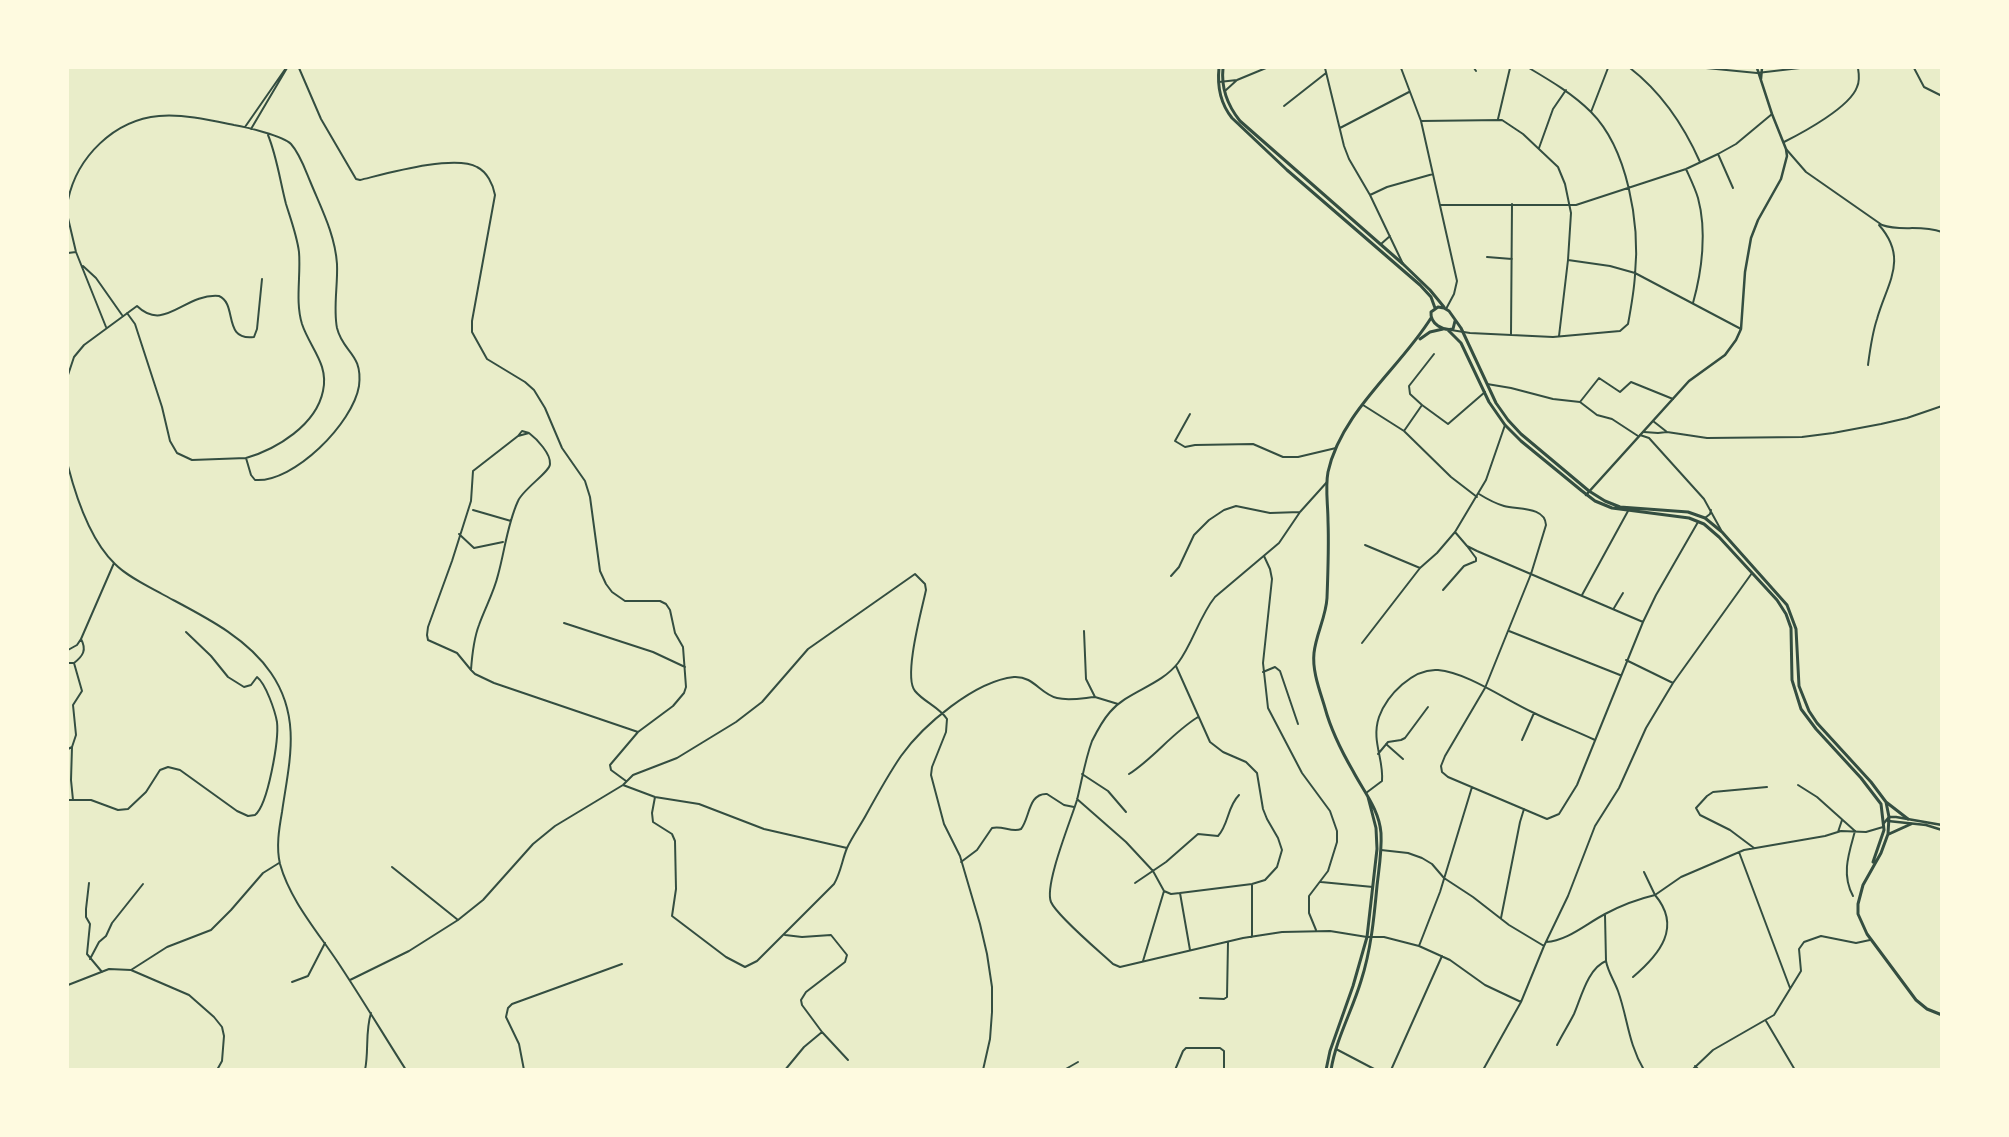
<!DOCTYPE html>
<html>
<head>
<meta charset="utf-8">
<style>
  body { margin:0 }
  #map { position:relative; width:2009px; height:1137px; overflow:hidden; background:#e9edc9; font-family:Cabin,sans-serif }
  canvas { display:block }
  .frame { position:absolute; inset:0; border:69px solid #fefae0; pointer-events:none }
</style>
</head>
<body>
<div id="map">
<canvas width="2009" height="1137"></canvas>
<div class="frame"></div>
</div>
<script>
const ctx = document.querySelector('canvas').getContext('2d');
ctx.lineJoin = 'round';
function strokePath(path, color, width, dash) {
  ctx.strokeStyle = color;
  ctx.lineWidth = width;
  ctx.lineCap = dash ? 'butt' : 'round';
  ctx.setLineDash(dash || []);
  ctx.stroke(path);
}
const minor = new Path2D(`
  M299,68L321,119L356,179L360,180C385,174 454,154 477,167C487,172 493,184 495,195L472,321V332L487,359L525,382L534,390L545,408L562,448L585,481L590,497L600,571L606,584L612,592L625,601H660L666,604L670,610L675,633L683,647L686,687L684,693L673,706L638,732
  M1325,68L1344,146L1349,159L1370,195L1403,264
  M1401,68L1421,121L1457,281L1454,294L1446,309
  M1474,68L1476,71
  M1630,68C1661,92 1684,126 1700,162
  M1706,68L1757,73L1800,68
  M1914,68L1924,87L1942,96
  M1219,82L1237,80L1266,68
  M1226,90L1237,80
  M1284,106L1326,73
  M1591,112L1608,68
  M1498,119L1510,68
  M1421,121L1502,120L1523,134L1558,167L1565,184L1571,213L1568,260L1559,336
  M245,127L286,68
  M1340,128L1409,92
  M251,129L287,68
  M1784,142C1804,132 1850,107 1857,87C1860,81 1859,74 1858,68
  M1539,148L1553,109L1566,90
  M1786,149L1806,172L1882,225C1901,232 1919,224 1942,232
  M1718,154L1733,188
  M1686,169C1690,178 1695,188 1698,198C1707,231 1702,271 1693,303
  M1370,195L1387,187L1433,174
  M68,200C77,157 114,120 159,116C184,114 210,120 234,125C246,127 283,136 291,144C300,154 305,169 310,181C321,208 335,234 337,264C338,285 333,308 337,328C343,353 363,353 359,386C353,423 294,483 255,480L251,475L246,458
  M1440,205H1576L1686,169L1718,154L1736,144L1772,114
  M68,218L76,252L106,327
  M1381,244L1390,236
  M68,253L76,252
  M1487,257L1512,259
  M1568,260L1610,266L1635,273L1741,329
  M83,266L96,278L122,315
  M127,313L135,324L162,407L170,441L177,453L192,460L246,458C277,449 316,425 323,391C329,364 310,348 302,324C295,301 301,276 299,252C297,236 291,220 286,204C280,181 277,157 268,135
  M1451,330L1470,333L1553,337L1620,331L1628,324C1631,308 1634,291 1635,275C1640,224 1628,149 1591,112C1573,94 1551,81 1529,68
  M1511,334L1512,204
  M1868,365C1870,350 1872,334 1877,319C1887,283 1909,259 1879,225
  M68,375L74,357L84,345L137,306C165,333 184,293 219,296C238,304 222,341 254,337L257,329L262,279
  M1487,384L1511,388L1553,399L1580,402L1597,415L1612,419L1638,436
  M1580,402L1599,378L1620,392L1631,382L1673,399
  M1363,405L1404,431L1451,477L1477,497
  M1422,405L1410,394L1409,386L1434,354
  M1190,414L1175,441L1185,447L1195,445L1253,444L1283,457H1298L1336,448
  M1653,421L1667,432L1707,438L1802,437L1833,433L1881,424L1907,418L1942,406
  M1404,431L1422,405L1448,424L1485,392
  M1644,432L1658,433L1667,432
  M1640,435L1649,438L1704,499L1721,530
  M518,436L522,431L529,433
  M68,466C76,497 91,541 115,564C128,577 146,585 162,594C201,615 246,636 271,673C302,718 289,763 282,812C279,829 276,847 280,864C290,900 317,931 337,961C361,997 383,1034 406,1070
  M1327,482L1300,512L1279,543L1215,597C1199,617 1193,643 1178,663C1160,686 1128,691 1110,712C1103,720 1097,731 1092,741C1085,760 1082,780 1077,800C1071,820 1044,885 1051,902C1057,916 1099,951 1113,964L1120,967L1243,938L1282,932L1330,931L1367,937H1384L1419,946L1450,960L1485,985L1521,1002
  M1479,494C1487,499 1494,503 1504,506C1517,510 1545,506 1546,525L1531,574L1485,688L1445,756L1441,766L1442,772L1448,777L1547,819L1559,814L1577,785L1643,622L1656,595L1698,522
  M473,510L511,521
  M1705,518L1710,514L1711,510
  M1455,532L1467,546L1477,551L1643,622
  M459,534L474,548L503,542
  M1365,545L1420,568
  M1264,556L1270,569L1272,579L1263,663L1268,708L1302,773L1330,811L1337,831V842L1328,871L1309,896V913L1316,930
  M1171,576L1179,567L1194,535L1209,520L1224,510L1236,506L1270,513L1300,512
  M1443,590L1464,566L1476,561V558L1467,546
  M1582,595L1628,511
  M1614,608L1623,593
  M564,623L653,652L685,667
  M1084,631L1086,679L1095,697L1118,704
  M1509,631L1620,675
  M1362,643L1420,568L1437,553L1455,532L1486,480L1505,425
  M68,650L77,645L81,639L114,563
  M1626,660L1673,683
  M68,663H74C83,656 87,650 81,639
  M1176,666L1210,742L1223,752L1246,762L1257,773L1263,809L1267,819L1278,838L1282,850L1277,867L1265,880L1252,884L1180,893
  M471,670L457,653L428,640L427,635L428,627L452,561L471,501L473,471L518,436L529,433C537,439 551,454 550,464C550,472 523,489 518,501C507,525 505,550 498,575C494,592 485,608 479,625C474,638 472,656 471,670L475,674L494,683L638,732L610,765L611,770L626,781
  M1263,672L1275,667L1280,671L1298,724
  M1522,740L1534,713
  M1386,744L1403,759
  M68,749L72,747L76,735L73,705L82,691L74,663
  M1378,754L1388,742L1401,740L1405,738L1428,707
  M1082,774L1108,791L1126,812
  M1129,774C1154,758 1172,733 1198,717
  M623,785L655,797L699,804L764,829L847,848
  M1798,785L1817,797L1855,831C1849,853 1841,874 1853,896
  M1366,793L1382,781C1384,759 1371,741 1379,717C1387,695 1413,668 1438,670C1466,672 1506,700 1532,712C1552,722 1574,730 1595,740
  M655,797L652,813L653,822L672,834L675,841L676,889L672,916L726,957L745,967L757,961L834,884C841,872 842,860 847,848C852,837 860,826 866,815C877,795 888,775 901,756C923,725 975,681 1014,677C1034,676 1040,694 1057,698C1069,701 1083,698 1095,697
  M1077,799L1126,842L1153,871L1164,891L1171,894L1180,893L1190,950
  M68,800H73L71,780L72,747
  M73,800H91L118,810L128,809L146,792L160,770L168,767L180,770L237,811L248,816L255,815C268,805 279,740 277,722C275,711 266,684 257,677L251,685L244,687L228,677L211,656L186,632
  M1838,832L1842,820
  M1754,848L1730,830L1700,815L1696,808L1707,796L1713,792L1767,787
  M1381,850L1408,853L1422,858L1432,864L1444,878L1473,897L1509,925L1544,946
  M1739,852L1790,988
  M961,862L977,850L992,828C1002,825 1012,833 1021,829C1030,818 1028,793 1047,794L1064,805L1074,807
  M392,867L458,920
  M1644,872L1655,895L1681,877L1744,850L1825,836L1841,831L1866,832L1883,827
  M1321,882L1373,887
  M89,883L86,909V917L90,924L87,954L102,972
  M1135,883L1166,862L1198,834L1218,836C1229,824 1227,807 1239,795
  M1252,884V937
  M1501,918L1520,822L1524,809
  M785,935L802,937L831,935L847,955L845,962L806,992L801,1000L802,1005L822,1032L848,1060
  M1546,942C1567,941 1586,924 1605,914C1620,906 1638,899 1655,895C1682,927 1660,954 1633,977
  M1419,946L1440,892L1472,787
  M90,959L99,942L106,936L112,923L143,884
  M1143,961L1164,891
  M1606,961C1608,972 1614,980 1618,991C1628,1019 1628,1043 1644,1070
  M131,970L189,995L214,1017L222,1027L224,1036L222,1061L217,1070
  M350,980L409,951L458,920L483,900L533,844L555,826L623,785L633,775L677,758L736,722L762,702L808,649L915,574L925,584L926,590C922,609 903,677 915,691C924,702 939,707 947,719L946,732L932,767L931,775L944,824L960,856L980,924L987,954L992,987V1012L990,1039L983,1070
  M292,982L308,976L325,943
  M68,985L109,969L131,970L167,947L211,930L231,910L263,873L279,863
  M1200,998L1224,999L1227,997L1228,942
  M1766,1021L1795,1070
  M1557,1045C1562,1035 1569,1024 1574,1014C1581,998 1588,968 1606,961L1605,915
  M1336,1049L1376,1070
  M1695,1066L1699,1070
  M365,1070C369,1051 365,1032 371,1013
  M524,1070L519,1044L506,1017L508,1008L512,1004L622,964
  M785,1070L804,1047L822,1032
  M1064,1070L1078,1062
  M1175,1070L1183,1051L1186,1048H1220L1224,1051V1070
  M1391,1070L1442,956
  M1483,1070L1521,1002L1544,946L1568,896L1595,826L1619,788L1646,728L1673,683L1752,573
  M1692,1070L1713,1050L1774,1015L1801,971L1799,949L1804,942L1821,936L1856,943L1870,940`);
const tertiary = new Path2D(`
  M1761,79L1762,68
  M1586,495L1689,381L1725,355L1736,340L1741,329L1745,272L1751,238L1758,220L1781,179L1787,156L1786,149L1772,114L1757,68
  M1888,821L1926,825L1942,830
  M1884,823L1889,817H1896L1942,825`);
const secondary = new Path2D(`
  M1219,68C1217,87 1220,103 1232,118L1287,170L1420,285L1431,297L1435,308
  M1223,68C1221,87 1228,106 1240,121L1403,264L1430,290L1444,307
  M1455,321L1453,329C1443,331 1430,324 1431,312L1438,307L1444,308L1449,311L1461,328L1496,403L1508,420L1521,434L1589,491L1605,501L1620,507L1688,512L1705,518L1722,532L1787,605L1796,629L1799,686L1809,711L1817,723L1871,782L1886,802L1889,817L1888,834L1881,853L1863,885L1858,904V914L1867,934L1916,1000L1927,1009L1942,1015
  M1448,330L1461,343L1489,402L1505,425L1521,441L1582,491L1595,501L1612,508L1689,518L1704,524L1719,537L1777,600L1786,614L1791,628L1792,680L1801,709L1816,729L1861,778L1881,804L1884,830L1873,862
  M1420,339L1430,332L1443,329
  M1886,802L1908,819
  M1889,834L1911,824
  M1326,1070L1330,1051L1353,986L1367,937L1377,849L1376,828L1368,797
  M1331,1070C1336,1039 1352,1011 1361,981C1371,950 1374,918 1377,886C1379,868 1382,851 1381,833C1379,809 1364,792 1353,771C1342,752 1331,730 1325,708C1320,691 1312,671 1314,653C1316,634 1326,617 1327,598C1328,572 1329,546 1328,521C1328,504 1325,488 1328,472C1341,412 1400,368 1431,318`);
strokePath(minor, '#344e41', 2);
strokePath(tertiary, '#344e41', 2.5);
strokePath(secondary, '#344e41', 3);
</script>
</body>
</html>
